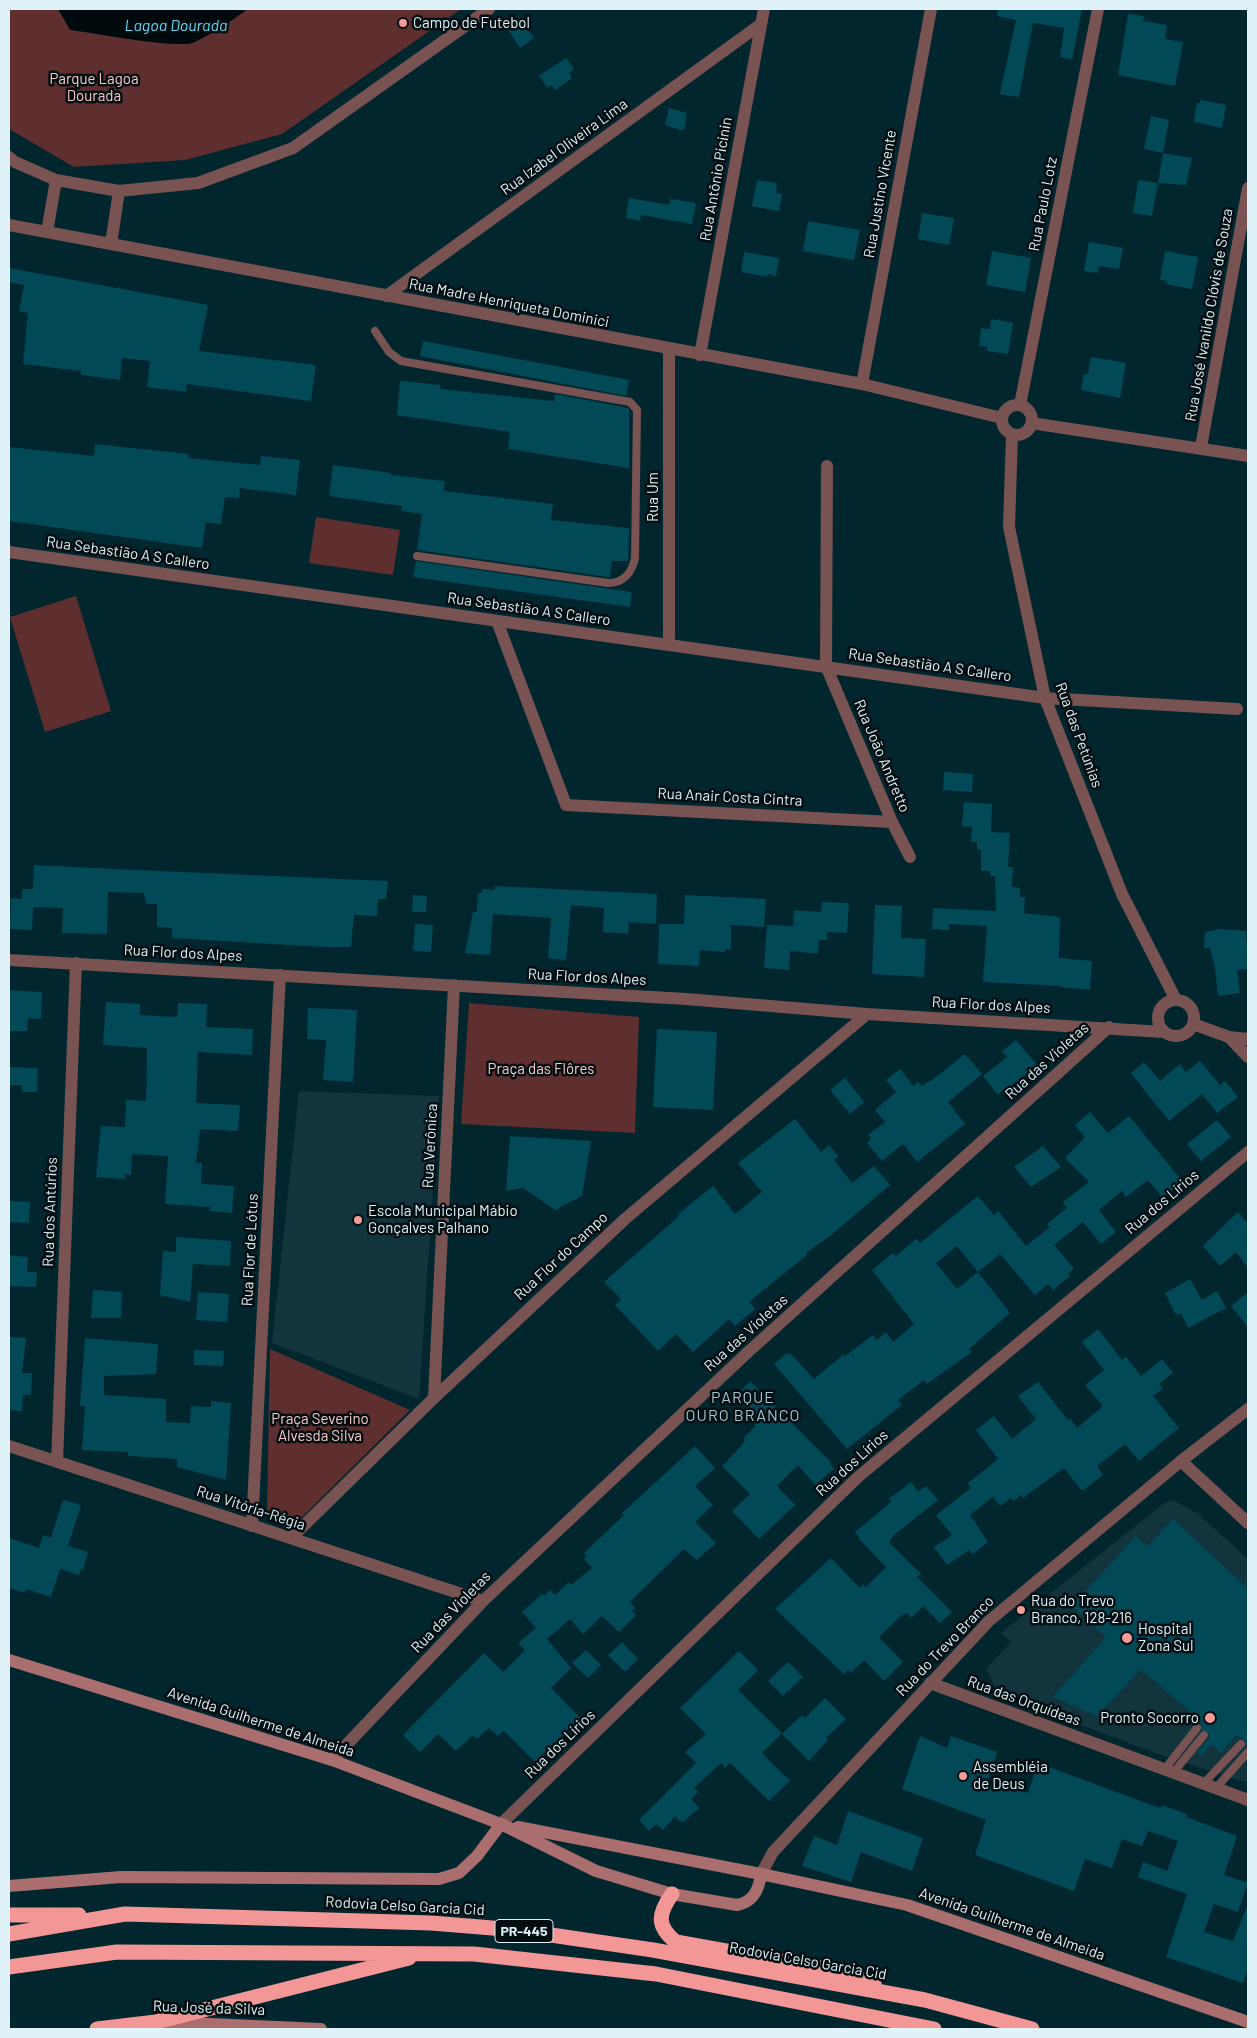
<!DOCTYPE html>
<html>
<head>
<meta charset="utf-8">
<style>
  body { margin:0 }
  #map { position:relative; width:1257px; height:2038px; overflow:hidden; background:#01262e; font-family:Barlow,sans-serif }
  canvas { display:block }
  .frame { position:absolute; inset:0; border:10px solid #def2f7; pointer-events:none }
</style>
</head>
<body>
<div id="map">
<canvas width="1257" height="2038"></canvas>
<div class="frame"></div>
</div>
<script>
const ctx = document.querySelector('canvas').getContext('2d');
ctx.lineJoin = 'round';
function fillPath(path, color) {
  ctx.fillStyle = color;
  ctx.fill(path, 'evenodd');
}
function strokePath(path, color, width, dash) {
  ctx.strokeStyle = color;
  ctx.lineWidth = width;
  ctx.lineCap = dash ? 'butt' : 'round';
  ctx.setLineDash(dash || []);
  ctx.stroke(path);
}
function write(font, color, halo, rows, align = 'center') {
  ctx.font = font + ' Barlow,sans-serif';
  ctx.lineWidth = 5;
  ctx.setLineDash([]);
  ctx.textBaseline = 'middle';
  ctx.strokeStyle = halo;
  ctx.fillStyle = color;
  for (const [text, x, y, turn = 0] of rows) {
    ctx.save();
    ctx.translate(x, y);
    ctx.rotate((+turn || 0) * Math.PI / 180);
    ctx.textAlign = isNaN(turn) ? turn : align;
    if (halo) ctx.strokeText(text, 0, 0);
    ctx.fillText(text, 0, 0);
    ctx.restore();
  }
}
const built = new Path2D(`
  M299,1091L439,1096L419,1399L272,1343Z
  M1173,1500L1197,1513L1248,1559V1783L1161,1755L1041,1710L996,1690L986,1669L1011,1642L1001,1633L1163,1504Z`);
const green = new Path2D(`
  M9,9H461L282,134L185,160L74,167L9,129Z
  M316,517L400,530L393,575L309,563Z
  M76,596L111,711L45,732L10,617Z
  M469,1003L639,1017L635,1133L461,1124Z
  M270,1349L410,1410L296,1523L267,1510Z`);
const water = new Path2D(`
  M58,9H247C240,16 198,43 189,44C149,45 110,35 70,30Z`);
const building = new Path2D(`
  M998,9H1082L1072,59L1060,57L1064,28L1033,23L1019,97L1000,94L1016,20L997,16Z
  M1128,14L1144,16L1143,21L1167,25L1165,39L1183,42L1175,86L1118,75Z
  M520,19L534,38L520,48L507,28Z
  M566,58L574,69L569,73L572,78L555,90L551,85L548,88L539,76Z
  M1200,100L1226,105L1222,128L1194,122L1197,103H1200Z
  M669,108L687,113L684,131L665,125Z
  M1151,116L1169,120L1163,153L1144,149Z
  M1163,153L1192,158L1186,185L1158,183L1152,216L1133,213L1138,180L1158,183Z
  M757,180L777,183L776,193L782,194L779,211L752,206Z
  M629,198L669,205L670,199L696,203L692,224L641,215L640,221L626,218Z
  M922,213L954,218L949,245L918,239Z
  M808,221L860,230L854,260L803,251Z
  M1089,242L1123,248L1119,269L1099,266L1098,273L1084,271Z
  M992,251L1031,258L1025,292L986,285Z
  M1165,251L1198,257L1192,289L1166,284L1167,281L1160,280Z
  M744,252L779,258L776,276L768,274L767,277L741,272Z
  M9,268L208,305L199,351L316,365L311,401L187,384L186,392L147,387L150,361L122,358L120,380L81,375V371L23,364L28,313L19,311L24,285L9,282Z
  M991,319L1013,323L1008,354L987,351V347L979,346L981,328L990,329Z
  M423,341L629,380L626,396L420,356Z
  M1091,357L1126,363L1120,398L1081,390L1084,374H1088Z
  M400,381L440,385V389L554,401L555,394L624,407L629,409V468L508,449L510,432L397,415Z
  M95,444L189,454L188,458L260,465L261,456L300,460L296,495L240,488L239,498L225,497L221,524L206,522L202,548L9,521V447L94,456Z
  M333,465L391,473V475L445,481L444,491L553,504L551,520L629,528L628,561H612L610,577H608L417,550L422,514L401,511L402,506L329,496Z
  M416,561L632,592L630,607L413,577Z
  M944,772L973,774L972,792L943,790Z
  M964,802L992,804L991,832L1010,833L1008,867H1013L1012,887L1020,888V897H1025L1024,913L1060,917L1059,958L1092,961L1090,990L1061,987V986L983,982L987,926L949,924V930L932,929L933,908L996,911L995,876H990V871H981V850L977,849V842H971L972,827L962,826Z
  M34,865L114,869L388,881L386,899H378L377,916L354,915L351,947H324L172,938V928L157,927V904H146L144,893L108,892L107,934L62,933L63,908L33,907L32,930L10,929L11,898L22,899V889H33Z
  M495,886L657,894L656,924L629,922L628,934L603,932L604,908L571,905L566,960L548,958L551,918L493,914L490,955L465,953L473,912H477L478,893H482V889L495,890Z
  M413,895L427,896L426,912H412Z
  M685,895L766,899L764,927L731,925V949H725V952L700,950L699,966L658,964L659,924H684Z
  M822,902L849,903L847,933L827,932V940H819L818,954L790,951L789,970L764,968L767,925L793,926L794,910L821,912Z
  M875,905L902,906L901,938L926,939L924,977L872,974Z
  M415,924L433,925L431,952L413,951Z
  M1220,929L1246,931L1248,969L1237,970L1240,993L1218,996L1215,969L1210,948H1204L1205,932Z
  M9,990L42,992L41,1019L28,1018L27,1031H9Z
  M106,1002L140,1004V1015L177,1017L178,1003L207,1004L206,1027L253,1029L252,1055L198,1052L196,1103L240,1105L238,1131L200,1129L196,1163H202L201,1184L234,1186L232,1213L210,1211V1207L165,1204L168,1156L132,1154L131,1175L125,1174V1179L96,1177L101,1126L125,1127L126,1100L146,1101L147,1048L103,1045Z
  M308,1008L357,1010L353,1082L323,1080L326,1040L307,1039Z
  M657,1029L717,1032L713,1110L653,1107Z
  M1016,1040L1037,1065L1003,1093L1002,1091L998,1095L983,1076L1007,1057L1002,1051Z
  M965,1054L982,1074L948,1102L965,1124L917,1162L903,1144L882,1161L867,1143L871,1139L868,1135L885,1122L875,1110L896,1092L886,1080L900,1069L913,1086L918,1082L921,1086L932,1080Z
  M1200,1061L1220,1085L1225,1081L1238,1097L1217,1113L1202,1094L1169,1121L1131,1073L1144,1062L1160,1081L1180,1064L1186,1072Z
  M9,1067L38,1068L37,1092H22V1085H9Z
  M845,1078L864,1102L850,1114L830,1090Z
  M1090,1112L1108,1133L1129,1116L1183,1182L1163,1198L1148,1180L1126,1197L1122,1191L1099,1210L1116,1232L1101,1244L1083,1222L1054,1245L1074,1269L1068,1274L1070,1276L1053,1290L1048,1284L1035,1295L1000,1254L978,1272L1010,1313L969,1349L972,1352L927,1384L924,1380L898,1400L902,1405L847,1449L774,1364L787,1353L789,1355L790,1353L814,1379L844,1354L845,1356L873,1335L877,1340L886,1332L893,1342L914,1324L872,1270L893,1253L896,1256L916,1239L920,1243L978,1196L994,1215L998,1211L1026,1246L1050,1227L1047,1224L1067,1208L1063,1202L1089,1182L1065,1158L1085,1137L1075,1125ZM957,1246L978,1272L957,1289L936,1263Z
  M795,1119L821,1152L829,1145L838,1156L834,1160L852,1183L874,1166L890,1185L830,1236L806,1253L807,1255L749,1302L755,1309L735,1326L729,1319L693,1352L676,1334L658,1351L615,1305L621,1299L604,1282L679,1216L678,1214L713,1186L735,1214L762,1192L738,1163Z
  M1217,1120L1231,1137L1201,1161L1187,1144Z
  M510,1136L591,1141L582,1196L555,1210L523,1188L506,1191Z
  M1043,1146L1061,1167L1031,1187L1014,1167Z
  M9,1201L30,1202L29,1223L9,1222Z
  M1238,1212L1248,1224V1268L1236,1252L1220,1266L1203,1246Z
  M176,1237L231,1241L230,1266L193,1264L190,1302L160,1295L163,1251L176,1252Z
  M9,1255L28,1257L27,1272H37L36,1287L9,1286Z
  M1190,1279L1202,1300L1217,1291L1226,1308L1188,1328L1181,1313L1176,1315L1165,1293Z
  M93,1290L122,1292L121,1318H91Z
  M198,1292L229,1294L227,1322L196,1320Z
  M1248,1292V1327L1231,1306Z
  M1098,1329L1122,1360L1126,1357L1141,1376L1162,1359L1173,1373L1159,1384L1163,1389L1153,1396L1179,1428L1139,1461L1125,1444L1097,1466L1103,1475L1082,1491L1064,1468L1023,1498L1021,1495L1014,1501L1011,1498L1000,1506L993,1497L970,1515L988,1542L973,1554L969,1550L947,1565L934,1547L952,1535L936,1515L971,1488L968,1483L998,1459L976,1430L994,1416L1012,1439L1036,1419L1018,1396L1038,1382L1068,1420L1070,1418L1077,1428L1103,1406L1085,1385L1104,1370L1082,1342Z
  M9,1337L26,1338L22,1373H32L31,1395H23L22,1411L9,1410Z
  M85,1338L158,1344L156,1374L104,1376V1395L166,1399V1422L190,1423L191,1406L211,1407V1401L231,1403L226,1480L177,1467V1459L128,1456V1452L82,1450L85,1406H80Z
  M194,1350L224,1351L223,1366L194,1365Z
  M750,1381L831,1462L830,1464L834,1469L815,1485L798,1465L777,1486L795,1505L759,1539L732,1511L750,1494L722,1466L742,1445L745,1440L743,1438L756,1426L746,1417L751,1413L735,1397Z
  M695,1446L715,1468L695,1486L713,1505L695,1522L716,1543L697,1560L684,1549L630,1602L635,1608L632,1611L636,1615L619,1632L602,1616L583,1634L570,1619L547,1639L571,1668L551,1688L580,1718L535,1762L504,1731L498,1736L489,1728L477,1739L473,1735L456,1751L438,1734L420,1752L403,1735L484,1653L503,1672L525,1650L518,1643L536,1628L522,1612L542,1594L544,1596L550,1590L555,1595L569,1582L571,1585L592,1568L584,1559L586,1555L584,1553L624,1515L622,1513L632,1504Z
  M911,1482L918,1492L926,1486L938,1500L894,1535L889,1542L921,1574L917,1577L952,1612L940,1623L923,1606L912,1618L907,1613L901,1616L879,1637L903,1662L884,1681L864,1660L851,1673L848,1670L844,1674L775,1609L831,1558L860,1588L863,1584L866,1587L886,1567L858,1538L859,1537L855,1532L891,1502L889,1499Z
  M63,1500L81,1505L68,1546L88,1552L83,1570L81,1569L79,1575L60,1569L51,1597L26,1589L25,1593L9,1588V1538L39,1548L43,1535L51,1538Z
  M1173,1519L1248,1589V1746L1244,1740L1236,1735L1221,1753L1211,1744L1202,1756L1197,1752L1209,1738V1733L1202,1730L1200,1723H1195L1181,1739L1197,1718L1141,1669L1097,1716L1053,1697L1106,1637L1072,1606L1136,1536L1147,1547Z
  M622,1642L638,1659L625,1672L608,1655Z
  M586,1650L601,1665L588,1678L572,1663Z
  M739,1651L758,1670L738,1690L782,1733L762,1753L790,1781L769,1801L730,1763L725,1768L721,1763L694,1788L698,1792L691,1799L699,1808L682,1823L675,1816L663,1830L656,1824L649,1831L639,1820L696,1763L685,1752L706,1734L680,1708Z
  M788,1662L803,1677L783,1696L768,1681Z
  M825,1698L846,1719L826,1738L828,1740L809,1761L782,1734L802,1715L805,1718Z
  M920,1736L947,1748L951,1736L997,1752L987,1782L1028,1793L1038,1763L1146,1803L1161,1808L1162,1805L1187,1814L1186,1817L1237,1836L1224,1875L1248,1883L1238,1912L1214,1904L1204,1932L1233,1941L1248,1904V1968L1243,1983L1166,1957L1187,1894L1138,1877L1143,1862L1167,1871L1178,1841L1148,1831L1142,1846L1122,1839L1112,1868L1085,1859L1074,1891L975,1855L986,1820L902,1789Z
  M848,1811L923,1838L912,1871L861,1852L851,1882L802,1866L814,1836L837,1845Z`);
const lane = new Path2D(`
  M375,331L389,352L401,361L630,402L637,410L635,558C632,573 623,583 608,583L417,556
  M1164,1770L1197,1728
  M1173,1773L1204,1735
  M1203,1784L1241,1744
  M1216,1788L1248,1752`);
const street = new Path2D(`
  M9,157L15,162L56,180L119,191L198,183L293,148L489,9
  M9,225L862,384L1002,418
  M47,232L56,180
  M111,244L119,191
  M386,296L761,24
  M669,349V645
  M700,355L764,9
  M862,384L931,9
  M1020,405L1098,9
  M1002 420a15 15 0 1 1 30 0a15 15 0 1 1-30 0Z
  M1031,423L1248,456
  M1012,434L1009,527L1045,698L1122,894L1176,1000
  M1201,447L1248,188
  M827,466L826,666L892,822L910,857
  M9,552L1045,698L1237,709
  M497,621L566,805L892,822
  M9,960L686,999L867,1014L1164,1032
  M1158 1018a18 18 0 1 1 36 0a18 18 0 1 1-36 0Z
  M1193,1024L1229,1037L1248,1039
  M1229,1037L1248,1057
  M434,1398L454,985
  M9,1446L483,1601
  M1181,1461L1248,1523
  M57,1462L76,963
  M252,1526L280,975
  M291,1538L434,1398L625,1219L867,1014
  M930,1683L1248,1800
  M332,1760L483,1601L747,1353L1109,1027
  M501,1824L858,1477L1248,1152
  M761,1874L773,1852L989,1621L1181,1461L1248,1409`);
const secondary = new Path2D(`
  M9,1660L332,1760L501,1824L596,1871L672,1894L737,1905C753,1902 759,1890 761,1874
  M518,1827L761,1874L907,1905L1248,2022
  M9,1886L121,1877L439,1879L459,1873L477,1856L501,1824
  M166,2022L321,2029`);
const highway = new Path2D(`
  M672,1894C658,1914 656,1926 676,1942L837,1971L874,1983
  M9,1915H79
  M9,1934L125,1914L431,1923L517,1930L653,1950L925,2000L1032,2029
  M9,1967L117,1952L474,1954L656,1974L934,2029
  M97,2029L156,2022L409,1958`);
const markers = [
  [403,23,5,"#f59b9a"],
  [358,1220,5,"#f59b9a"],
  [1021,1610,5,"#f59b9a"],
  [1127,1638,6,"#f59b9a"],
  [1210,1718,6,"#f59b9a"],
  [963,1776,5,"#f59b9a"]
];
const shields = [
  [524,1931,58]
];
const shieldNames = [
  ["PR-445",524,1931]
];
const poiNames = [
  ["Campo de Futebol",413,23],
  ["Escola Municipal Mábio",368,1211],
  ["Gonçalves Palhano",368,1228],
  ["Rua do Trevo",1031,1601],
  ["Branco, 128-216",1031,1618],
  ["Hospital",1138,1629],
  ["Zona Sul",1138,1646],
  ["Pronto Socorro",1199,1718,"right"],
  ["Assembléia",973,1767],
  ["de Deus",973,1784]
];
const parkNames = [
  ["Parque Lagoa",94,79],
  ["Dourada",94,96],
  ["Praça das Flôres",541,1069],
  ["Praça Severino",320,1419],
  ["Alvesda Silva",320,1436]
];
const streetNames = [
  ["Rua Izabel Oliveira Lima",564,147,-36],
  ["Rua Antônio Picinin",716,179,-80],
  ["Rua Justino Vicente",880,194,-80],
  ["Rua Paulo Lotz",1043,204,-79],
  ["Rua Madre Henriqueta Dominici",509,303,11],
  ["Rua José Ivanildo Clóvis de Souza",1209,315,-80],
  ["Rua Um",653,497,-90],
  ["Rua Sebastião A S Callero",128,553,8],
  ["Rua Sebastião A S Callero",529,609,8],
  ["Rua Sebastião A S Callero",930,665,8],
  ["Rua das Petúnias",1079,735,70],
  ["Rua João Andretto",882,756,67],
  ["Rua Anair Costa Cintra",730,797,3],
  ["Rua Flor dos Alpes",183,953,3],
  ["Rua Flor dos Alpes",587,977,3],
  ["Rua Flor dos Alpes",991,1005,3],
  ["Rua das Violetas",1047,1061,-42],
  ["Rua Verônica",430,1146,-87],
  ["Rua dos Lírios",1162,1202,-40],
  ["Rua dos Antúrios",50,1212,-88],
  ["Rua Flor de Lótus",250,1250,-87],
  ["Rua Flor do Campo",561,1256,-43],
  ["Rua das Violetas",746,1333,-42],
  ["Rua dos Lírios",852,1463,-42],
  ["Rua Vitória-Régia",251,1508,18],
  ["Rua das Violetas",451,1612,-46],
  ["Rua do Trevo Branco",945,1646,-46],
  ["Rua das Orquídeas",1024,1701,20],
  ["Avenida Guilherme de Almeida",261,1722,18],
  ["Rua dos Lírios",560,1744,-44],
  ["Rodovia Celso Garcia Cid",405,1906,3],
  ["Avenida Guilherme de Almeida",1012,1924,19],
  ["Rodovia Celso Garcia Cid",808,1961,10],
  ["Rua José da Silva",209,2008,2]
];
const waterNames = [
  ["Lagoa Dourada",176,26]
];
const neighbourhoodNames = [
  ["PARQUE",743,1398],
  ["OURO BRANCO",743,1416]
];
fillPath(built, '#11343d');
fillPath(green, '#5f2e2e');
fillPath(water, '#000a0d');
fillPath(building, '#024958');
strokePath(lane, '#785352', 8);
strokePath(street, '#785352', 12);
strokePath(secondary, '#a96e6d', 12);
strokePath(highway, '#f29795', 15);
for (const [x, y, r, color] of markers) {
  const dot = new Path2D();
  dot.arc(x, y, r, 0, 2 * Math.PI);
  ctx.fillStyle = color;
  ctx.fill(dot);
  strokePath(dot, '#020d10', 2);
}
for (const [x, y, w] of shields) {
  const box = new Path2D();
  box.roundRect(x - w / 2, y - 11.5, w, 23, 4);
  ctx.fillStyle = '#020d10';
  ctx.fill(box);
  strokePath(box, '#def2f7', 1);
}
write('bold 14px', '#def2f7', null, shieldNames);
write('15px', '#def2f7', '#020d10', poiNames, 'left');
write('15px', '#f9c8c6', '#020d10', parkNames);
write('15px', '#def2f7', '#020d10', streetNames);
write('italic 16px', '#63d8f5', '#020d10', waterNames);
ctx.letterSpacing = '1px';
write('16px', '#a0c6d0', '#020d10', neighbourhoodNames);
ctx.letterSpacing = '0px';
</script>
</body>
</html>
